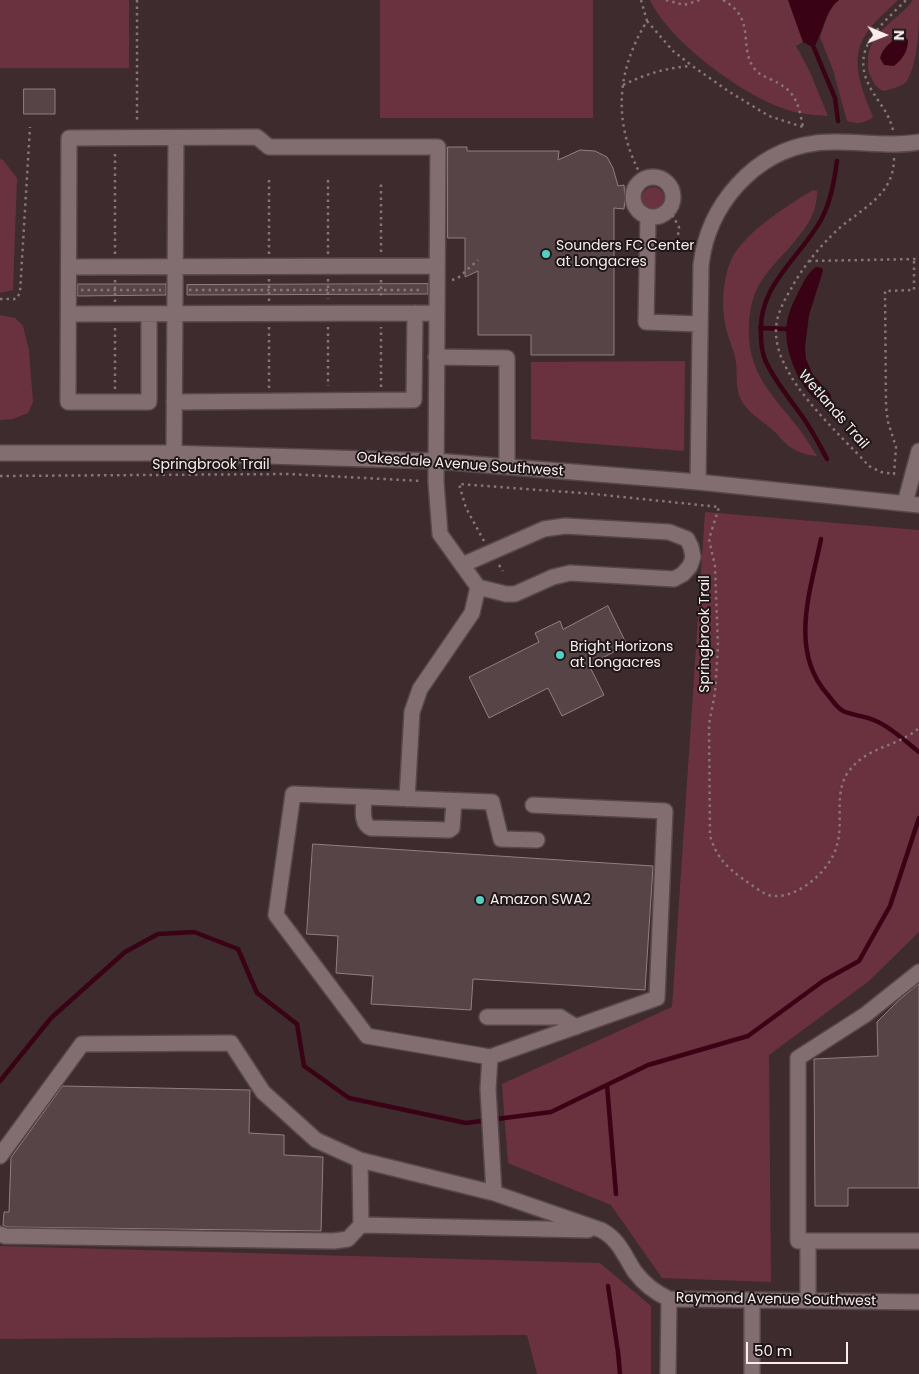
<!DOCTYPE html>
<html>
<head>
<meta charset="utf-8">
<style>
  body { margin:0 }
  #map { position:relative; width:919px; height:1374px; overflow:hidden; background:#3d2b2e; font-family:Poppins,sans-serif }
  canvas { display:block }
  .north { position:absolute; left:859px; top:10px; width:50px; height:50px; -webkit-text-stroke:4px #1e1617; paint-order:stroke; rotate:91deg; font-size:14px; font-weight:700; line-height:20px; text-align:center; color:#f8ecee }
  .north::after { content:''; display:block; margin:auto; width:18px; height:22px; background:#f8ecee; clip-path:polygon(50% 0,100% 100%,50% 72%,0 100%) }
  .scale { position:absolute; left:746px; top:1342px; width:102px; height:22px; box-sizing:border-box; border:2px solid #f8ecee; border-top:0; padding-left:6px; font-size:15px; line-height:18px; white-space:nowrap; color:#f8ecee; -webkit-text-stroke:4px #1e1617; paint-order:stroke }
</style>
</head>
<body>
<div id="map">
<canvas width="919" height="1374"></canvas>
<div class="north">N</div>
<div class="scale">50 m</div>
</div>
<script>
const ctx = document.querySelector('canvas').getContext('2d');
ctx.lineJoin = 'round';
function fillPath(path, color) {
  ctx.fillStyle = color;
  ctx.fill(path, 'evenodd');
}
function strokePath(path, color, width, dash) {
  ctx.strokeStyle = color;
  ctx.lineWidth = width;
  ctx.lineCap = dash ? 'butt' : 'round';
  ctx.setLineDash(dash || []);
  ctx.stroke(path);
}
function write(font, color, halo, rows, align = 'center') {
  ctx.font = font + ' Poppins,sans-serif';
  ctx.lineWidth = 4;
  ctx.setLineDash([]);
  ctx.textBaseline = 'middle';
  ctx.strokeStyle = halo;
  ctx.fillStyle = color;
  for (const [text, x, y, turn = 0] of rows) {
    ctx.save();
    ctx.translate(x, y);
    ctx.rotate((+turn || 0) * Math.PI / 180);
    ctx.textAlign = isNaN(turn) ? turn : align;
    if (halo) ctx.strokeText(text, 0, 0);
    ctx.fillText(text, 0, 0);
    ctx.restore();
  }
}
const green = new Path2D(`
  M0,0H129V68H0Z
  M380,0H593V118H380Z
  M650,0H788L803,42L796,46L810,72L828,116C813,115 797,114 782,108C740,93 669,41 650,0Z
  M839,0H898C887,11 874,21 866,34C848,60 863,92 873,117C864,124 857,124 847,121L833,70L820,37L831,6Z
  M913,0H919C919,25 919,63 906,82C901,87 890,89 884,91C876,88 875,85 871,77C868,72 868,68 868,62C867,32 898,21 913,0Z
  M0,159L3,160L17,178L13,290L0,293Z
  M642 198a11 11 0 1 1 22 0a11 11 0 1 1-22 0Z
  M813,190L817,191C817,216 804,230 789,248C778,260 766,272 758,287C752,297 750,311 749,323C746,373 772,394 800,430C806,438 811,447 817,456C809,456 798,452 792,448C785,444 781,438 775,432C763,421 744,411 739,395C735,382 738,369 735,357C733,348 729,340 727,332C721,311 722,285 729,265C739,235 787,206 813,190Z
  M0,315L15,318L23,326L29,350L33,402L28,413L13,419L0,420Z
  M685,361L684,451L531,439V362Z
  M705,512L919,530V932L869,981L769,1055L771,1282L662,1278L611,1205L508,1163L502,1084L672,1007Z
  M0,1246L600,1263L651,1306V1374H537L527,1335L0,1339Z`);
const water = new Path2D(`
  M788,0H839C825,11 823,32 814,48L803,42Z
  M903,35L908,40C908,51 903,59 894,66L884,65L880,58C883,47 893,39 903,35Z
  M816,267L822,268L823,271L809,315L805,347L806,359L813,375L831,395V401L826,405C800,396 782,347 787,322C789,310 795,299 800,289C804,281 808,273 816,267Z`);
const stream = new Path2D(`
  M814,48L835,98L838,121
  M760,328L786,329
  M827,459C820,446 813,432 804,419C791,400 776,383 766,362C762,353 761,345 761,336C757,286 799,259 821,220C831,201 834,182 837,161
  M821,539C811,589 788,651 828,695C832,700 837,708 843,711C854,716 866,716 876,721C892,728 905,741 919,752
  M0,1081L51,1018L125,952L158,934L194,932L238,949L257,993L297,1024L304,1066L349,1098L466,1123L551,1112L648,1065L748,1036L823,981L859,961L890,906L919,818
  M607,1085L616,1194
  M608,1286L618,1352L620,1374`);
const building = new Path2D(`
  M24,89H55V114H24Z
  M448,147H467V151H559L558,160L580,150L595,151L607,157L613,168L618,186L624,185L625,199L624,209L614,208V355H531V335H478V271L465,277V238H448Z
  M78,284H166V295L78,296Z
  M428,284V294L187,295V285Z
  M608,606L627,645L589,665L604,695L562,716L548,688L489,718L469,677L539,642L535,633L560,621L563,629Z
  M313,844L653,866L645,990L473,979L471,1010L371,1004L373,976L336,973L338,936L307,934Z
  M919,984V1188H848V1206H815L814,1059L878,1056L877,1022L898,1001Z
  M63,1086L250,1090L249,1133L284,1135V1155L323,1157L321,1231L7,1227L3,1225L4,1212H9L11,1158Z`);
const path = new Path2D(`
  M137,0V123
  M641,0L647,21C615,73 613,126 643,179
  M666,0L684,5L700,0
  M723,0C757,19 738,46 754,68C758,74 764,76 770,79C795,90 798,101 803,127
  M647,21L673,51L691,65L728,91L769,116L803,127
  M623,85C645,74 666,68 690,66
  M893,130C888,111 880,105 871,89C848,49 881,26 906,0
  M894,158C894,191 870,204 847,222C827,237 802,267 791,289C783,302 776,316 776,331C775,378 839,433 869,466L881,472L894,474L896,447L888,422L886,407L885,291L914,290V259
  M269,180V254
  M328,180V254
  M669,209L679,227L677,243H692
  M381,252V181
  M115,254V152
  M809,261L919,259
  M269,279V301
  M328,279V299
  M115,280V302
  M381,280V299
  M452,280L458,278L478,260
  M81,290H161
  M189,290H423
  M0,299H16L20,293L30,127
  M269,327V389
  M328,327V386
  M381,387V327
  M115,389V327
  M0,476L288,474L422,481
  M484,541L466,508L459,484L594,494L719,507L709,539L715,566L718,647L715,693L709,724L710,835C715,855 726,867 743,879C751,884 763,895 773,896C799,898 831,870 837,845C844,822 833,792 849,771C869,745 896,748 919,728
  M499,565L503,571`);
const minor = new Path2D(`
  M633 197a20 20 0 1 1 40 0a20 20 0 1 1-40 0Z
  M648,217L646,322L699,324
  M69,267L437,266
  M69,314L437,313
  M149,314V402H68L69,138L257,137L269,147H438L436,482L440,534L478,587L506,594H515L553,577L570,573L674,579L683,574L690,566L693,557L691,547L687,539L669,532L565,526L544,529L462,565
  M436,357L507,358V466
  M174,402L414,400L415,313
  M0,453H166L436,461L698,482L919,505
  M174,453L176,138
  M698,482L701,265C708,205 754,151 816,143C850,139 885,148 919,142
  M905,503L919,451
  M364,797C364,807 360,824 371,828L449,830L452,828L454,801
  M407,799L412,712L420,689L472,613L478,587
  M533,805L665,811L657,998L490,1057L367,1036L276,915L293,794L492,802L501,839L537,840
  M919,972L865,1015L798,1058V1241H919
  M487,1017H560L576,1027
  M490,1057L488,1089L494,1193
  M0,1156L82,1044L231,1043L263,1092L316,1140L360,1160L494,1193L601,1230C619,1239 625,1257 635,1272C644,1284 656,1293 669,1299L919,1302
  M360,1160L361,1225L588,1230
  M0,1234L5,1236L334,1241L348,1239L361,1225
  M808,1301V1241
  M668,1374L669,1299
  M752,1374V1300`);
const markers = [
  [546,254,5,"#56cec3"],
  [560,655,5,"#56cec3"],
  [480,900,5,"#56cec3"]
];
const poiNames = [
  ["Sounders FC Center",556,246],
  ["at Longacres",556,262],
  ["Bright Horizons",570,647],
  ["at Longacres",570,663],
  ["Amazon SWA2",490,900]
];
const streetNames = [
  ["Wetlands Trail",833,410,49],
  ["Springbrook Trail",211,465],
  ["Oakesdale Avenue Southwest",460,465,4],
  ["Springbrook Trail",705,634,-90],
  ["Raymond Avenue Southwest",776,1300,1]
];
fillPath(green, '#6a323e');
fillPath(water, '#3a0315');
strokePath(stream, '#3a0315', 4.5);
fillPath(building, '#574447');
strokePath(building, '#937e81', 1);
strokePath(minor, '#56474a', 18);
strokePath(path, '#867679', 2.5, [2.5, 4]);
strokePath(minor, '#826e71', 15);
for (const [x, y, r, color] of markers) {
  const dot = new Path2D();
  dot.arc(x, y, r, 0, 2 * Math.PI);
  ctx.fillStyle = color;
  ctx.fill(dot);
  strokePath(dot, '#1e1617', 2);
}
write('14px', '#f8ecee', '#1e1617', poiNames, 'left');
write('14px', '#f8ecee', '#1e1617', streetNames);
</script>
</body>
</html>
